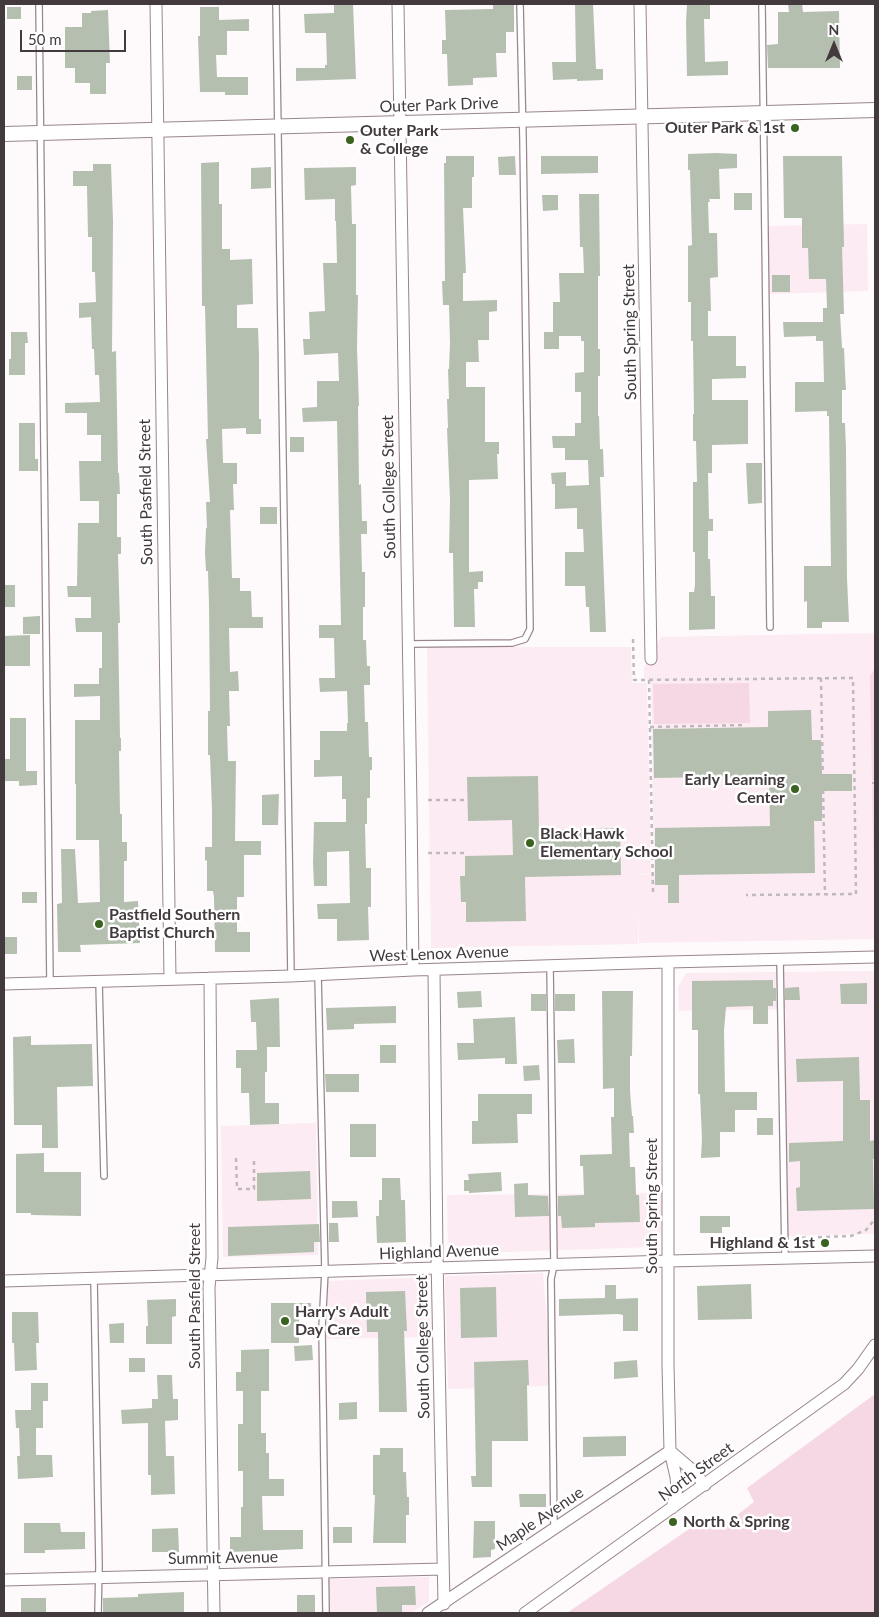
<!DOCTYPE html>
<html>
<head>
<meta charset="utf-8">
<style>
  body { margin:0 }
  #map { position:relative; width:879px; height:1617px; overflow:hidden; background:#fefafc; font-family:Lato,sans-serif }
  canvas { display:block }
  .frame { position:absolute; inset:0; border:5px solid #433a3e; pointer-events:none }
  .north { position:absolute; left:809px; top:20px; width:50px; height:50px; -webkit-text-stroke:4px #fff; paint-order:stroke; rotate:0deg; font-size:14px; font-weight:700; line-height:20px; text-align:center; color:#433a3e }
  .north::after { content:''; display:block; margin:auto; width:18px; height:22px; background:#433a3e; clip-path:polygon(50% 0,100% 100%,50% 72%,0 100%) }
  .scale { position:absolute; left:20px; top:30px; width:106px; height:22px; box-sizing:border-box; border:2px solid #433a3e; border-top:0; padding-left:6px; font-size:15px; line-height:18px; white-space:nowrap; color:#433a3e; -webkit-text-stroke:4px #fff; paint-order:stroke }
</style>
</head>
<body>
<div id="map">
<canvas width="879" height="1617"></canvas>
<div class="frame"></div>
<div class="north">N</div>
<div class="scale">50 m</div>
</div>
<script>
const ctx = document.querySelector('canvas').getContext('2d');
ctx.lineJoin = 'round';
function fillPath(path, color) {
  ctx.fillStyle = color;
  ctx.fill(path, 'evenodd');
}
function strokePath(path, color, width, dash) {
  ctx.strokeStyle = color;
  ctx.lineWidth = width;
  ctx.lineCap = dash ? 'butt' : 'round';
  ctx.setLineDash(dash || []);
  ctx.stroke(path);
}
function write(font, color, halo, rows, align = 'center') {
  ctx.font = font + ' Lato,sans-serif';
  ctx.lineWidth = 5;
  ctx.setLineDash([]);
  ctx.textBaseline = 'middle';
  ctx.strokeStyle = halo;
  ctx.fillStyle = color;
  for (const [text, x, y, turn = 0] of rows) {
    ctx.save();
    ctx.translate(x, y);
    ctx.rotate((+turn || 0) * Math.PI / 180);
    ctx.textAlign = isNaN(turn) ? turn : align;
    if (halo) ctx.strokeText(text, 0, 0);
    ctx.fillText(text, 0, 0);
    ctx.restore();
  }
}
const built = new Path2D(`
  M867,224L868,291L769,294L768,226Z
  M875,633V939L639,943L638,911V944L431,948L427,647H631L632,683H647L651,873L638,875L654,874L651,680L644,679V667L661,637Z
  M875,971V1234L786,1236V1009L679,1011L678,987L686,973Z
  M316,1123L318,1255L223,1257L221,1126Z
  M663,1193L661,1235L652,1247L448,1254L447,1195Z
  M543,1273L548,1338V1386L448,1389L445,1276Z
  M426,1277L431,1337L326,1339L328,1281Z
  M429,1577V1602L411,1613H329V1579Z`);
const green = new Path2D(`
  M874,670L875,780H872L870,676Z
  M749,683L750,723L654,724L653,684Z
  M872,786H875V897L874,893Z
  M875,1394V1613H567L705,1518L724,1525L754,1502L747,1488Z`);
const building = new Path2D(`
  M334,4H353L356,79L296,81V68H325V65H327L326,33H305L304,14L334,13Z
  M493,4H514V32H506V53H496L497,77L473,78V85L448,86L447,54H442V40H446L445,10L493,9Z
  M575,4H593L596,69H603V80L577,81V79L553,80L552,62H576Z
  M687,4H710V19H704L705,62L728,61V75L687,76L686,22Z
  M788,4H802L803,12L839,11L840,68H768L767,45L778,44V12H789Z
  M7,7H21V19H7Z
  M200,7H219V20L249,19V31H227V55H216L217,77H248V95H225V92H200L198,36H200Z
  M108,10L110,63H106V94H90V83H75V68H65V27H82V13H91V11Z
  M17,76H32V90H17Z
  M716,153L737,154V168L719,169L720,199H709L710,202H708L709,233H717L718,277L710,278L711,311H708V336H736V366H746V378L712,379V400H748V444L712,445V473H708L709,519H713V531H708V559H710L711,596H715V629L689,630V592H694L695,585V552H693V482H697L696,441H693V414H694L693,341H691V302H688V246L692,245L690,170H688V154Z
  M446,156H474V177H472V208H463L466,273H463V301L497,300V311L489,312V340H478L479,362H466V387H485V442H499V454H497L498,479L469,480V572L483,571V582H478V589H474L475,627H454L453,553H449L450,500L447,428H448L447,399H449L448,369H449L450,343L449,305H443L442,281H445L444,163H446Z
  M515,156L516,175H499L498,157Z
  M541,156H598V173L541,174Z
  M783,156H842L844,247H842L844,314H840L842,348H844L845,372L846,390H842V423H845L846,449L847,578L849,622H822V628H807V601L804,602V566H831L829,416H827V411L795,412V382H824L823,341H816V336L784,337L783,322H823V308H827L826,279H809L808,248H802V218H784Z
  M219,162V204H222V249H230V260L252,259L253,304L237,305V328H258L259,355V419H261V434H246V428L222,429L223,463H237V484H233L234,510H230L232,578H240V591H251L252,617H263V628H229L230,672L238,671L239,691H229L230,726H227L228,761H236L235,841H261V855H244V897H237V932H250V952H215L214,897L213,891H207V860L205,861V847H212V810L210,755H208V711H210L209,605L208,571H206L205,553L206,528H207L206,502H210L206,439H208L205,306H202L201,163Z
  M93,164H111L113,221L112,352L116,351L118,473H119L120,494H117V537H121V554H118L120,623H118L120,738H121V751H119L120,814H122V842H127V861H124V902L138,901L140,943L80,945L81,952H58L57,904L62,903L61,849H75L78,903L100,902L99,840H76V784H75V720H100V696L74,697V684H99V668H102V632H76L75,618H91V597H68L67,586H77L78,523H99V501H80L79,461H101V435H87V413H65V403L100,402L99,375H95L94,349H92L91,317L79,318V303L96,302L95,272H92V237H88L87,186H73V171H93Z
  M271,167V188L251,189V168Z
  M356,167V185L351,186L352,224H356V295H358L357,347L359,406H358L359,485L361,484L362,521H367V534H361L362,572H365V607H363V640H366L367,666H370V685H364L365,722H368L369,757H372V770H370V798H367V824H365L366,868H371V907H368L369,940L337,941V919H318L317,904L350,903L349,851L327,852V886H314L313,863L314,822H346V799H342V776L314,777V760H320V731H347V723H348L347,691L320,692L319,678H335L334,638H319V625H341L337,421L303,422L302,408L317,407V381H339L338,353L304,355L303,339H310L309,312L325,311L323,263H337L336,221H335V199L305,200L304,168Z
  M734,193H752V210H734Z
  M579,194H599L600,276H598V349H600V376H598V416H599L600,449H603L604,477H600L606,632H590L589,607H586L585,586H565V552H584L583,529H577V508L555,509V484H552L551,473L566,472V486L589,485L588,460H565V448H553L552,436H575V423H581V392H575V373L584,372V341H581V336H559V349H544V332H553V302H560L559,273H584L583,247H580Z
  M542,195H558V210L543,211Z
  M772,275H790V292H772Z
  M11,332H27L28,343H25V375H9V359H11Z
  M19,423H35V459H38V471H19Z
  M290,437H304V452H290Z
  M746,463H762V503L748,504Z
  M260,507H277V524H260Z
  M4,585H15V607H4Z
  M40,616V634H23V617Z
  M30,635V666H4V636Z
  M811,710L812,740H821L822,774H852V791H822V821H814L815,873L679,875V903H668V885H655V828L770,826L769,776L654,778L653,729L768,727V711Z
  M10,718H26V771H37V785L19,786V781H4V759H10Z
  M538,776L539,830L620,828L621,875L525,877L526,921L466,922V902H461L460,876H465V856L513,855L512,820L468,821L467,777Z
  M279,794L278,825H262V795Z
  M22,892H37V903H22Z
  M4,937H17V954H4Z
  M773,980V988H776V1001H773V1006H768V1024H753V1006L726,1007L724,1031L725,1092H757V1110H735V1132H720V1157L701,1158L702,1139L700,1094H698V1030H692V981Z
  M867,983V1004H841L840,984Z
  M799,987L800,1000H785V988Z
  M481,991L482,1007L458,1008L457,992Z
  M602,991H633L632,1056H630V1091L632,1116H633L634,1133H629L630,1167H635L636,1195H639L640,1222L595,1223V1227L562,1228L561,1216H558V1196L584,1195L583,1166H580V1155L612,1154L611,1117H614V1088L603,1089Z
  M531,994H546V1011H531Z
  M555,994H575V1011H555Z
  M279,998L280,1047H267V1072H265V1103H279V1124L250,1125L249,1093H241V1068H236V1050H257L256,1022H251L250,1000Z
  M396,1006V1023L354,1024V1029L327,1030L326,1008Z
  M515,1017L517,1064H505V1058L458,1060L457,1043H474L473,1019Z
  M31,1036V1045L92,1044L93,1086L57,1087L58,1148H42V1125H14L13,1037Z
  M574,1039L575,1063H558L557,1040Z
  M380,1045H396V1063H380Z
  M859,1057L860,1100H870V1141L875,1140V1159H873L874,1209L797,1211L796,1188L800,1187V1161L789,1162V1143L843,1141V1081L797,1082L796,1059Z
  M539,1065L540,1080L524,1081L523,1066Z
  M325,1074H359V1092H326Z
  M478,1094H532V1114H517L518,1143L472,1144V1121H478Z
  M757,1118H773V1135H757Z
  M350,1124H376V1157H350Z
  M44,1153V1172H81V1216L31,1215V1213H16V1154Z
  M310,1171L311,1199L257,1201V1173Z
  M501,1172L502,1191L469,1193V1191H464V1180H469L468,1174Z
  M382,1178H400L401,1200H405L406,1242L377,1243L376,1216H379V1200H382Z
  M528,1183V1195L548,1196L549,1216L515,1217L514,1184Z
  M332,1201H357L358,1217L332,1218Z
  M700,1216H730V1227H722V1233H700Z
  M329,1223H338L339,1242H329Z
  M319,1224L320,1242H314V1252L228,1256V1227Z
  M751,1284L752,1319L698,1320L697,1286Z
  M605,1285H616V1299L638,1298V1331H623V1315L618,1314L559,1316V1299L605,1298Z
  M496,1287L497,1337L461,1338L460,1288Z
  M405,1291L407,1331H404L407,1412H379L378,1332H367L366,1292Z
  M176,1299V1316L172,1317V1344H146V1326H148L147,1300Z
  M271,1303H311L312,1316H299V1343H271Z
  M12,1312H38L39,1343H36L37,1370L15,1371L14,1343H12Z
  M124,1323V1343H110L109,1324Z
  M312,1345L313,1360L295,1361L294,1346Z
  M269,1349V1391H261V1433H266V1453H269V1479H284V1496H262L263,1530H303V1549L230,1552V1537H241V1507H243V1471H238V1424H243V1391H236V1372H241V1350Z
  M129,1358H145V1372H129Z
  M528,1360L529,1385H527L528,1441H492V1487H472L471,1476H476L474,1362Z
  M637,1360L638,1377L614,1379V1362Z
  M157,1375H172L173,1399H178V1420L165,1421L166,1456H174L175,1494L151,1495V1475H148V1423L122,1424L121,1410L152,1408V1399H158Z
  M31,1383H48V1401H43V1428H36V1455H52L53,1477L18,1479L17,1456H20L19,1428H16L15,1410H31Z
  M357,1402V1419L339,1420V1403Z
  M626,1436V1456L583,1457V1437Z
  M380,1448H403V1472H406L407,1497H409V1515H406V1543H373L375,1495H373V1455H380Z
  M519,1494H546V1507H520Z
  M474,1521H495V1549L491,1550V1557L473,1558Z
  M24,1523H60L61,1532H85V1549L45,1550V1553H24Z
  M333,1527H352V1543H333Z
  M178,1528L179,1552H152V1529Z
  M415,1586L416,1605H402V1612L377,1613L376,1587Z
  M184,1592V1613H103V1598L138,1597V1594Z
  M297,1595H315V1613H297Z
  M21,1598H46V1613H21Z`);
const path = new Path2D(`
  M633,639L634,680L853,678L856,894L746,895
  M821,678L825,894
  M649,680L653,892
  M650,727L746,725
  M872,783H875
  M428,800H466
  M428,853H468
  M236,1158L237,1189H254V1158
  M794,1238L851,1236L866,1230L875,1219
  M771,1244L776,1242`);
const service = new Path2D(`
  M39,4L50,983
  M276,4L291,976
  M762,4L770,627
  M408,644L512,643L525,639L530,629L523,139L520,4
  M780,959L785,1258
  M550,966L554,1265L551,1279L554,1529
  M318,975L325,1271L322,1328L326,1613
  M99,982L104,1176
  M94,1279L99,1566L98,1613`);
const minor = new Path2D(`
  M156,4L170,979
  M398,4L411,806L413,970
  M640,4L651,659
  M668,962V1365L670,1451L676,1477L677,1489L672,1508
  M434,970L437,1258L444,1604
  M210,978L212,1258L209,1287L214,1613
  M4,984L291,976L413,970L668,962L875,957
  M4,1281L669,1261L875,1256
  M670,1451L691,1469L705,1485
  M4,1580L443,1569
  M428,1613L670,1451
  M525,1613L844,1384L858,1369L875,1345`);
const tertiary = new Path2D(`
  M4,134L875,110`);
const markers = [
  [795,128,5,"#3a631f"],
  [350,140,5,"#3a631f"],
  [795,789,5,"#3a631f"],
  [530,843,5,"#3a631f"],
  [99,924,5,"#3a631f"],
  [825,1243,5,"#3a631f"],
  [285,1321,5,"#3a631f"],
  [673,1522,5,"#3a631f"]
];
const streetNames = [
  ["Outer Park Drive",439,105,-2],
  ["South Spring Street",630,332,-91],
  ["South College Street",389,487,-91],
  ["South Pasfield Street",146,492,-91],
  ["West Lenox Avenue",439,954,-2],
  ["South Spring Street",652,1206,-90],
  ["Highland Avenue",439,1252,-2],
  ["South Pasfield Street",195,1296,-90],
  ["South College Street",423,1347,-91],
  ["North Street",696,1472,-36],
  ["Maple Avenue",540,1519,-34],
  ["Summit Avenue",223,1558,-1]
];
const poiNames = [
  ["Outer Park & 1st",785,128,"right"],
  ["Outer Park",360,131],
  ["& College",360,149],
  ["Early Learning",785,780,"right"],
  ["Center",785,798,"right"],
  ["Black Hawk",540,834],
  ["Elementary School",540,852],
  ["Pastfield Southern",109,915],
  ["Baptist Church",109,933],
  ["Highland & 1st",815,1243,"right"],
  ["Harry's Adult",295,1312],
  ["Day Care",295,1330],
  ["North & Spring",683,1522]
];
fillPath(built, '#fcebf2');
fillPath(green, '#f5d8e4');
fillPath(building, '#b4bfaf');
strokePath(service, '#98858d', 8);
strokePath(minor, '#98858d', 13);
strokePath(tertiary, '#98858d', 16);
strokePath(path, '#bfb9bc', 2.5, [4, 4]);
strokePath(service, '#fff', 5.5);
strokePath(minor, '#fff', 11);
strokePath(tertiary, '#fff', 14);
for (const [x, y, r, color] of markers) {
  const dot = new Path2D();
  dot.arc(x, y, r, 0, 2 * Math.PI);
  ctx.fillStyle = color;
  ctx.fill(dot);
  strokePath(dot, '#fff', 2);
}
write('16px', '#433a3e', '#fff', streetNames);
write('bold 16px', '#433a3e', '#fff', poiNames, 'left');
</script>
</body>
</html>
